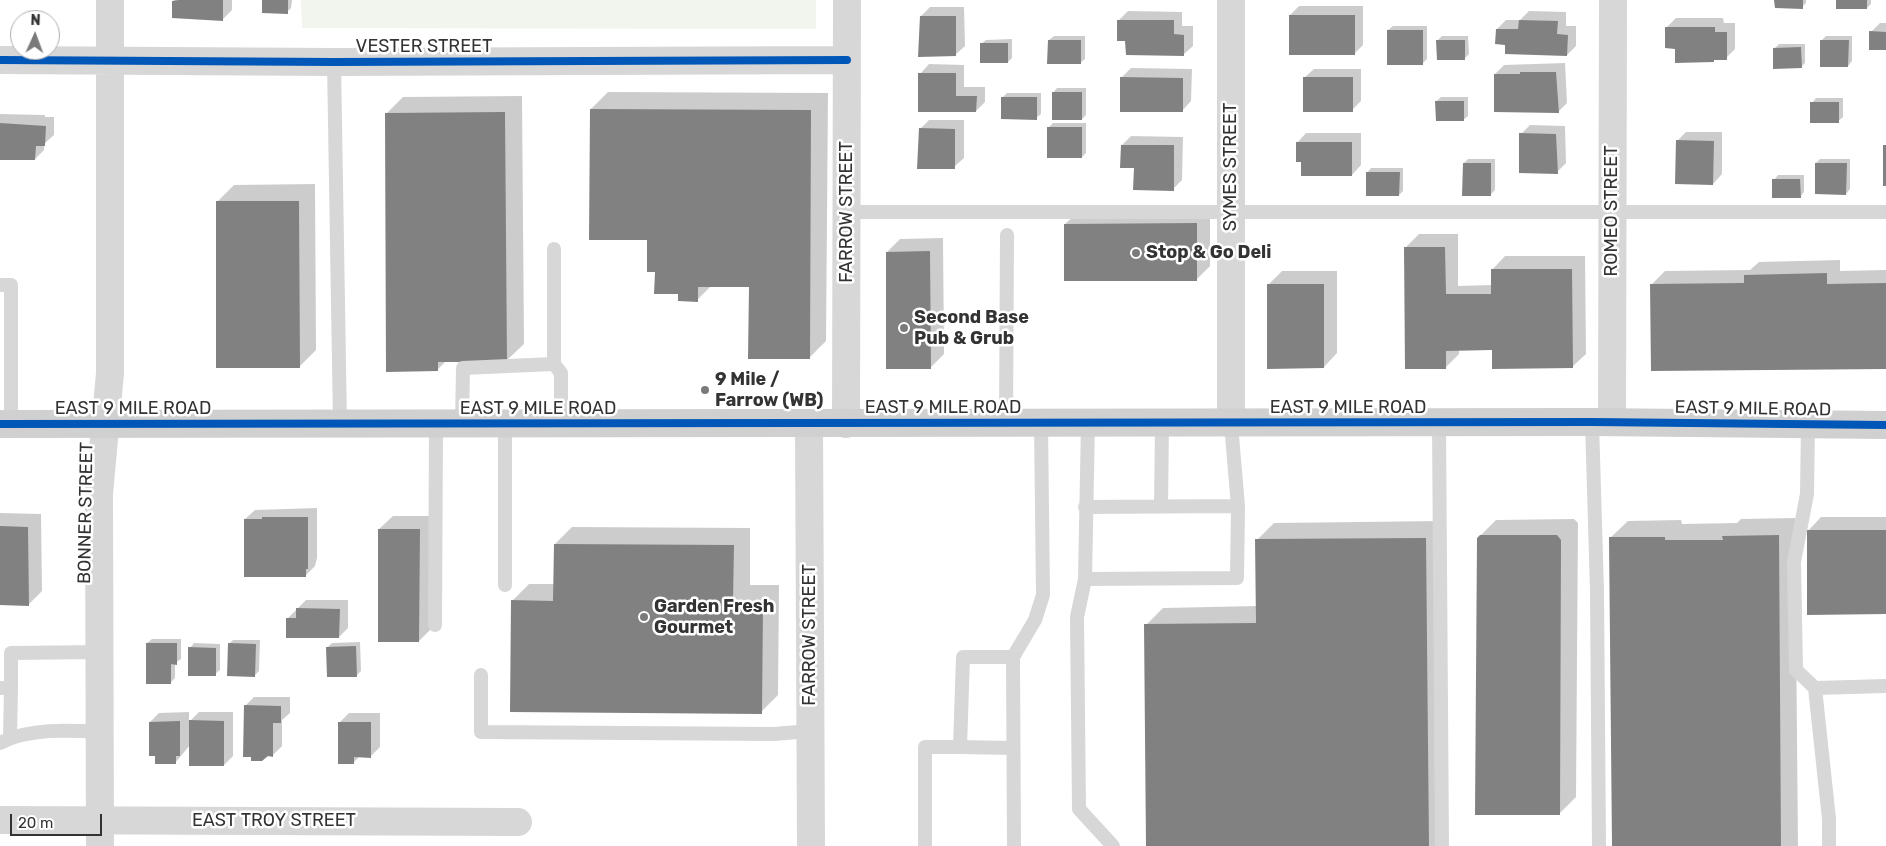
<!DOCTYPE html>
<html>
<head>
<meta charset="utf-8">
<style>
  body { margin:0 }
  #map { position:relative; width:1886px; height:846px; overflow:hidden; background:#fff; font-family:Rubik,sans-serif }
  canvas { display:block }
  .north { position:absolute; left:10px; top:10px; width:50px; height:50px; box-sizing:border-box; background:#fff; border:1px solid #adadad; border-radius:50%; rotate:2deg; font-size:14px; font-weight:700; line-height:20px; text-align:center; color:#333 }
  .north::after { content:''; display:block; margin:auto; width:18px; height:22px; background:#7a7a7a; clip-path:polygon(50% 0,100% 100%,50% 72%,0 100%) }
  .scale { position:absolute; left:10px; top:814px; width:92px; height:22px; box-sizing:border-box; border:2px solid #333; border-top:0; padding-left:6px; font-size:15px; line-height:18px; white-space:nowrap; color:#333; -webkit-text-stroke:4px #fff; paint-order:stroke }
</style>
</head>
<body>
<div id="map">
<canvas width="1886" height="846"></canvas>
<div class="north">N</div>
<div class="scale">20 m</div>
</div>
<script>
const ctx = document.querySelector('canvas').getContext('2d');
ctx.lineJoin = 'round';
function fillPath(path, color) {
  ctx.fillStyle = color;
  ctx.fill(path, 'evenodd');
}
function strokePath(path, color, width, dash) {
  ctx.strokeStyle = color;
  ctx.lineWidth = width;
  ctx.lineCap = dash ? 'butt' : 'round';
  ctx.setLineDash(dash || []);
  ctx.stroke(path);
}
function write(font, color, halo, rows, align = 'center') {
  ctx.font = font + ' Rubik,sans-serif';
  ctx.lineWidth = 5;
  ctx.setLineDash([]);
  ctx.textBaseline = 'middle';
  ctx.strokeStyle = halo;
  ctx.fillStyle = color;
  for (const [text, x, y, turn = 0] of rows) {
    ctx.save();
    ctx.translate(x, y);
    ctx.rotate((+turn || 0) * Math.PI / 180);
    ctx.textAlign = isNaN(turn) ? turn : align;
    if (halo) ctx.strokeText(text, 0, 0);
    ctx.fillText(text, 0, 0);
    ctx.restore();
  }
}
const green = new Path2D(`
  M301,0H816V29L302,28Z`);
const shadow = new Path2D(`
  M175,0H232V10L223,19L174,1Z
  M263,0H292L291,8L287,12Z
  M1776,0H1806V3L1802,7Z
  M1837,0H1871V4L1867,8Z
  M1299,6H1363V45L1354,54L1290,15Z
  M930,7H964L965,46L955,55L921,16Z
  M1128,11L1182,12V26H1193V46L1183,55L1126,40L1119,20Z
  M1529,11L1566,12V26H1576V46L1567,55L1507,44L1497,29L1506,20H1520Z
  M1676,18H1723L1724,23H1735V49L1726,58L1716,59L1713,61L1676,47L1667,27Z
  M1880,23H1886V49L1871,32Z
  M1393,26H1427V59L1422,64L1388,30Z
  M1054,36H1085V59L1080,63L1049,40Z
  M1442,36H1468L1469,54L1464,59L1438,40Z
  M1826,36H1852V61L1848,66L1822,40Z
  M1012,39V58L1008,62L981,44L986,40Z
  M1779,44H1805V63L1801,67L1774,49Z
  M1565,63L1567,103L1558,112L1495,74L1504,65Z
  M929,64L964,65V87H985V102L976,111L920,74Z
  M1131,68L1192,69L1191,101L1182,111L1121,78Z
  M1314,69H1361V101L1352,110L1304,78Z
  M1057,88H1086V115L1082,119L1053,93Z
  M608,92L828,93L826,341L809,358L750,286H711L697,300L679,293L656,271L648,239L591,109Z
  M1007,93H1041V114L1036,118L1003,97Z
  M522,96L524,344L506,361H446L437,370L386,114L403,97Z
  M1441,97H1468V116L1463,120L1437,101Z
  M1816,98H1843V117L1838,121L1812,103Z
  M0,114L45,115V117H54V135L44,144V150L35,159L0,158Z
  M929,120H964V158L954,167L920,129Z
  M1053,123H1086V153L1082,157L1048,128Z
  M1530,125L1565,126L1566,163L1557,172L1521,134Z
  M1686,132H1722V174L1713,184L1677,141Z
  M1306,133H1361V165L1352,175L1302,160L1297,143Z
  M1131,136L1183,137L1182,180L1173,189L1135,167L1122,145Z
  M1468,159H1495V190L1490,195L1464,163Z
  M1820,159H1850V189L1846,194L1816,163Z
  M1371,168H1403V191L1399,195L1367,173Z
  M1778,175H1804V192L1800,197L1774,180Z
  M315,184L316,350L299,367L217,202L234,185Z
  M1210,210V266L1197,279L1065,224L1079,211Z
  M1419,234H1458V286L1492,285V270L1505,256H1585L1586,354L1572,367L1493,349H1459V354L1446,367L1405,248Z
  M943,238L944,354L930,368L887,252L900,239Z
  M1840,260V271L1886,270V367L1652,284L1665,271L1750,270L1759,262Z
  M1282,271H1337V353L1324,367L1268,285Z
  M317,508V558L315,566L305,576L245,519L255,510Z
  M0,513L41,514L42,591L29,604H0Z
  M393,516H432V628L419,641L379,529Z
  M1821,517H1886V613L1808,531Z
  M1795,518L1798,846H1613L1610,538L1628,521L1681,520L1682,524L1737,523L1741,519Z
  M1574,519L1578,523L1576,797L1559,814L1479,537L1496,520Z
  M1442,521L1445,846H1148L1146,625L1163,608L1257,606V540L1274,523Z
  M572,527L750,528V585H779L778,695L761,712L512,601L529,584H555V544Z
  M306,600H348V628L339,637L287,619Z
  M152,639H181V659L175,663V678L170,683L147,643Z
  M233,640H260L259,671L255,675L229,644Z
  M360,642L361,671L357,675L327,648L332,643Z
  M194,643L220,644V670L215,674L190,648Z
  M254,697H290V713L282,720V746L273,755L252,760L245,706Z
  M189,712V722L199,712H233V756L224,765L190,745L175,763L150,722L159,713Z
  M349,713H380V747L371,756H360L353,763L340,722Z`);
const building = new Path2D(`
  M179,0H223V21L172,18V1Z
  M262,0H288V14L262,13Z
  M1774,0H1803V9L1775,8Z
  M1836,0H1867V9H1836Z
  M1289,15H1355V55H1289Z
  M920,16H956V56L918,57Z
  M1117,20H1174V34L1184,35V56L1126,55L1125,41H1117Z
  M1519,20L1558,21L1557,34L1568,35L1567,56L1505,54V45L1495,44L1496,29H1518Z
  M1665,27H1715V32H1727V60H1714V62L1675,63V49L1665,48Z
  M1387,30H1423V65H1387Z
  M1869,31L1886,32V50H1869Z
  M1048,40H1081V64H1047Z
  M1436,40H1465V60H1437Z
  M1820,40H1849L1848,67H1820Z
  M980,43H1008V63H980Z
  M1801,47L1802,68L1773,69V48Z
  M1520,72H1556L1559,113L1494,112V74H1520Z
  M918,73H956V96H977L976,112H918Z
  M1120,77L1183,78V112H1120Z
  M1303,77H1353V112H1303Z
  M1052,92H1082V120H1052Z
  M1001,97H1037V120L1001,119Z
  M1435,101H1464V121H1436Z
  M1810,102H1839V123H1810Z
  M590,109L811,110L810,359H748L749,287H698V302L678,301V294H654L655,272H647V240H589Z
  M505,112L507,362H438V371L386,372L385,113Z
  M0,123L46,126L45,146H36L35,160H0Z
  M1047,127H1082V158H1047Z
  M919,128L955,129V169H917Z
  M1519,133L1556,134L1558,174L1519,173Z
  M1676,140L1714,141L1713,185L1675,184Z
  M1296,142H1352V176H1301V162H1296Z
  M1121,145H1174V191L1133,190L1134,168H1120Z
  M1883,145H1886V186H1883Z
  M1463,163H1491V196H1462Z
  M1815,163H1847L1846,195L1815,194Z
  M1366,172H1400L1399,196H1366Z
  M1772,179H1800L1801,198H1772Z
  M216,201H299L300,368H216Z
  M1197,223V281H1064V224Z
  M1404,247H1445L1446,294H1491V269H1572L1573,368L1492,369V350L1446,351V369H1405Z
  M930,251L931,369H886V252Z
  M1827,273V284L1886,283V369L1651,371L1650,284L1744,283V275Z
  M1267,284H1324V368L1267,369Z
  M262,517H308V569H306V577H244V519H262Z
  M0,526L28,527L29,606L0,605Z
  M378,529H420L419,642H378Z
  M1807,530H1886V614L1807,615Z
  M1480,535H1557L1561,540L1560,815H1475L1477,538Z
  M1779,535L1781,846H1612L1609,537H1665V540H1723L1722,536Z
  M1426,538L1429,846H1146L1144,624L1256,623L1255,539Z
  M554,544L734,545L733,602H763L762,714L510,712L511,600L553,601Z
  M296,608L340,609L339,638H286V618H296Z
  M146,643H177V665L171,664V684H146Z
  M228,643L256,644L255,677L227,676Z
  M356,646L357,677H327L326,647Z
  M188,647L216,648V676H188Z
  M244,705L281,706V723H273V757L268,756L262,761H251V757H243Z
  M189,720L224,721V766H189Z
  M180,721V756H176V764H155V756H149V722Z
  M338,722H371V758L354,757V764H338Z`);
const service = new Path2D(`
  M334,62L340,424
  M847,212H1886
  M554,249V364
  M0,285H11V424
  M1592,422L1597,591L1599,846
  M462,423L463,368L554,364L561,373V424
  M1006,423L1007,235
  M1088,423L1085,579L1077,617L1079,809L1113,846
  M1439,423L1442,846
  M1808,425L1807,494L1794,562L1796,670L1815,688L1829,819V846
  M1161,506L1162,424
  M1085,507L1238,506
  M1085,579L1237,578L1238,506L1231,424
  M505,585V424
  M435,625L436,424
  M481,675V732L774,734L810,731
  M0,688H11L10,738
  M11,688V653L101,652
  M1815,688L1886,686
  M0,743C29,728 68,730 101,732
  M960,747L1013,748
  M925,846V747H960L963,657H1013
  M1014,846L1013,657L1035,620L1043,595L1041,423`);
const minor = new Path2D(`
  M0,60L334,62L847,60
  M1612,422L1613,0
  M809,424L811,846
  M846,424L847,0
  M1231,424V0
  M0,820L518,822
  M100,846L99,494L110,373V0`);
const secondary = new Path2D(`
  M0,424L1592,422L1886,425`);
const cycleway = new Path2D(`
  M0,60L334,62L847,60
  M0,424L1592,422L1886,425`);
const markers = [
  [1136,253,5,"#7a7a7a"],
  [904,328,5,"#7a7a7a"],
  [705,390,5,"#7a7a7a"],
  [644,617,5,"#7a7a7a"]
];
const streetNames = [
  ["VESTER STREET",424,47],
  ["SYMES STREET",1231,167,-90],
  ["ROMEO STREET",1612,211,-90],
  ["FARROW STREET",847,212,-90],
  ["EAST 9 MILE ROAD",943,408],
  ["EAST 9 MILE ROAD",1348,408],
  ["EAST 9 MILE ROAD",133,409],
  ["EAST 9 MILE ROAD",538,409],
  ["EAST 9 MILE ROAD",1753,409,1],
  ["BONNER STREET",86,513,-89],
  ["FARROW STREET",810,635,-90],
  ["EAST TROY STREET",274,821]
];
const poiNames = [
  ["Stop & Go Deli",1146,253],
  ["Second Base",914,318],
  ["Pub & Grub",914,339],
  ["9 Mile /",715,380],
  ["Farrow (WB)",715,401],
  ["Garden Fresh",654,607],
  ["Gourmet",654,628]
];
fillPath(green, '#f1f5ed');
fillPath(shadow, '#0003');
fillPath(building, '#818181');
strokePath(service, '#d7d7d7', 14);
strokePath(minor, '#d7d7d7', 28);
strokePath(secondary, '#d0d0d0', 28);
strokePath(cycleway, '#0057b8', 8);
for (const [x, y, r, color] of markers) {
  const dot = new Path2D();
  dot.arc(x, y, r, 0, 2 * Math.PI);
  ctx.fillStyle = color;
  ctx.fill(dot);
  strokePath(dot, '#fff', 2);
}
write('18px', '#333', '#fff', streetNames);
write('bold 18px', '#333', '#fff', poiNames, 'left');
</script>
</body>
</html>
